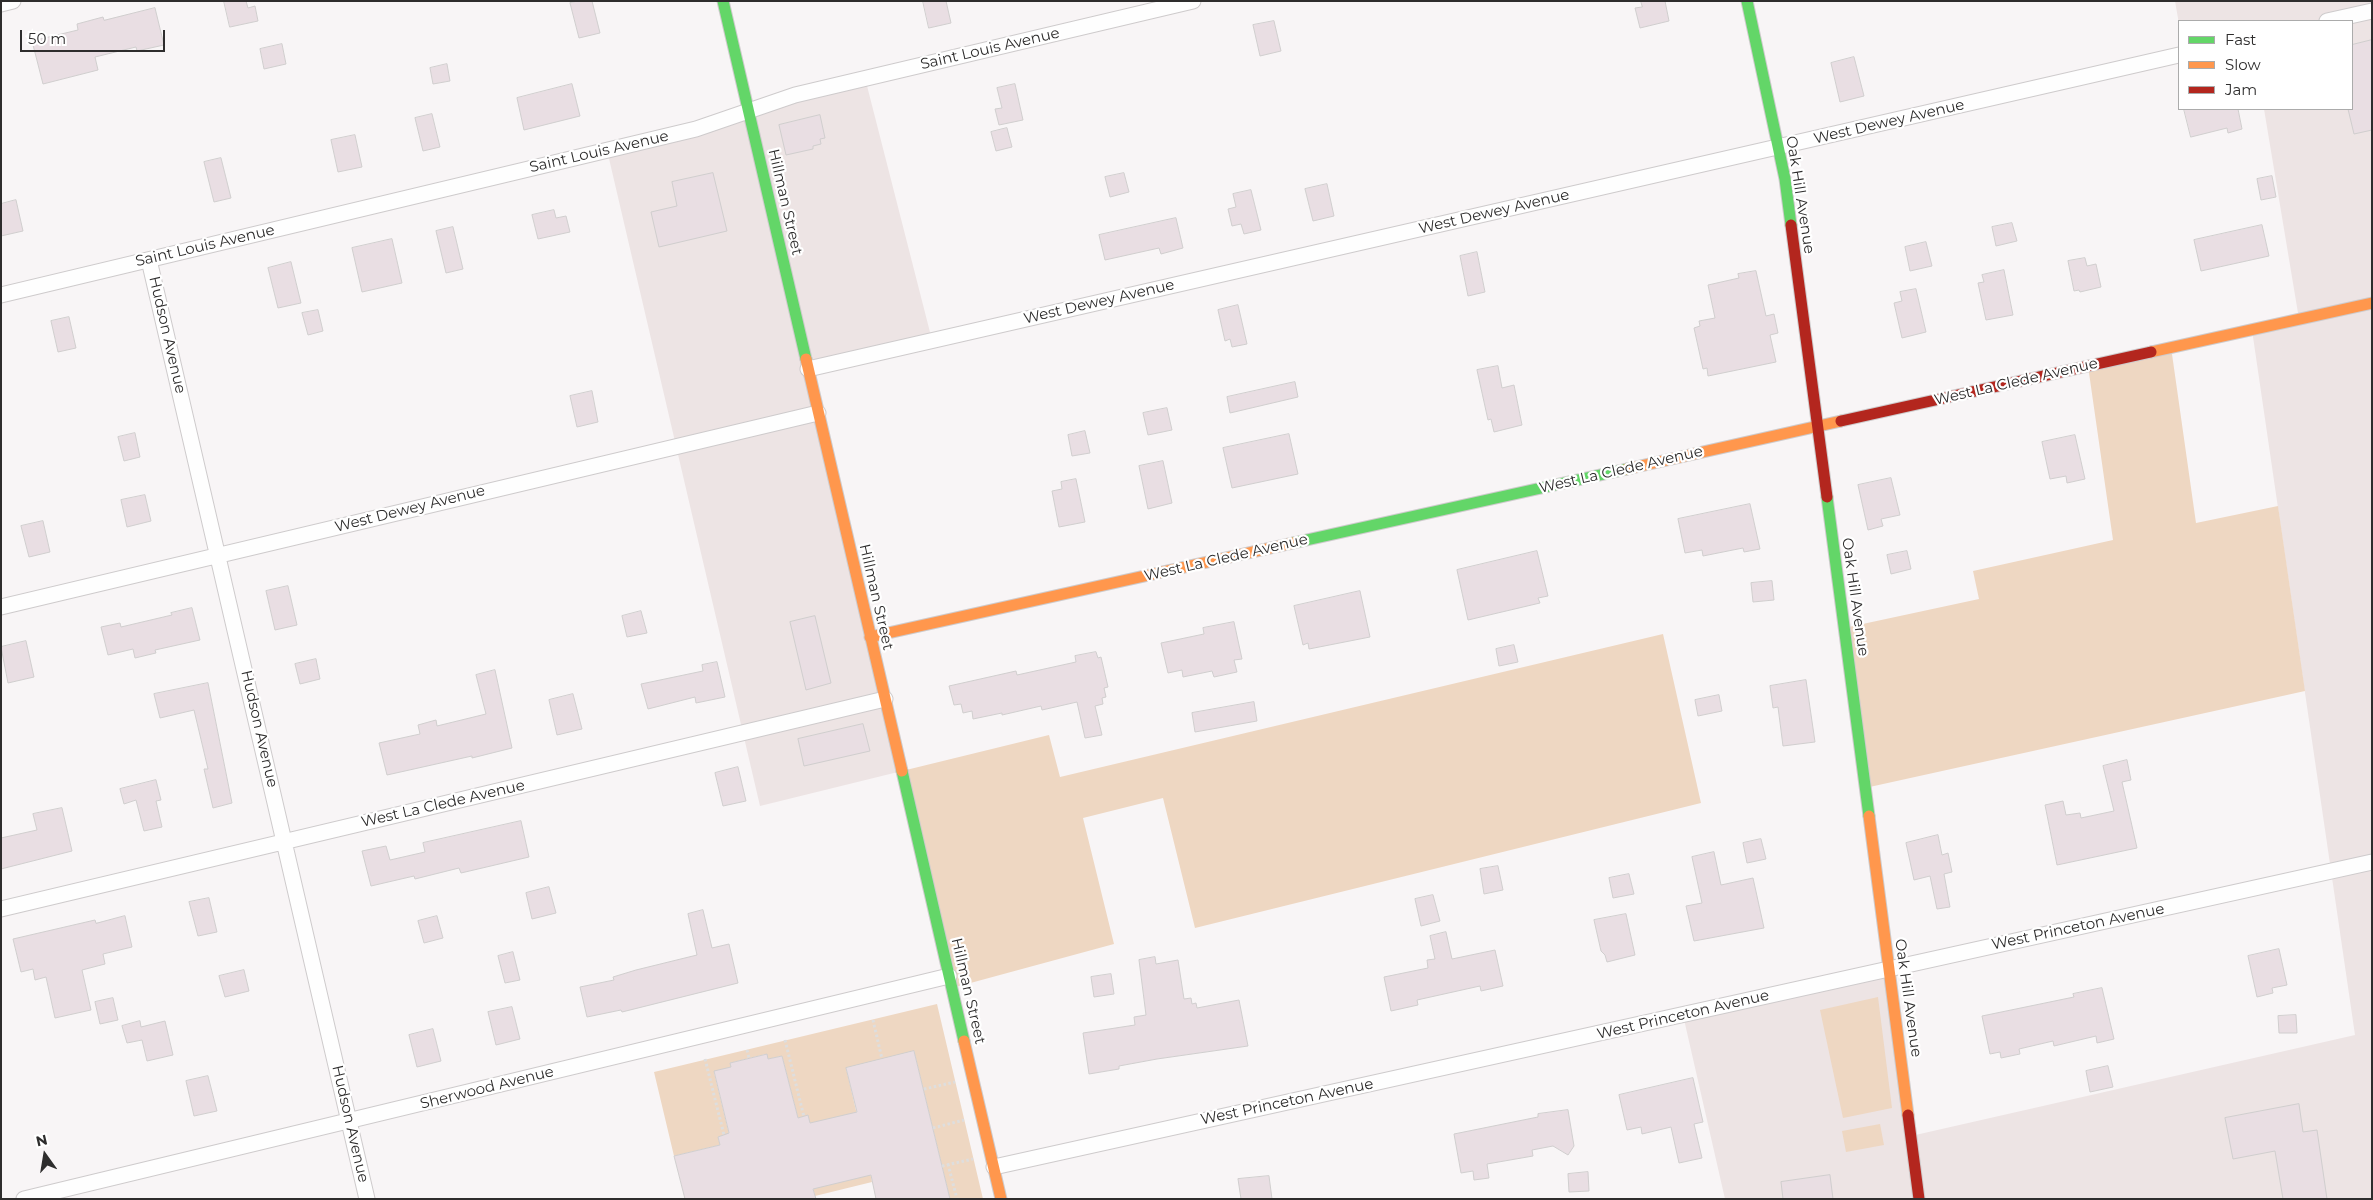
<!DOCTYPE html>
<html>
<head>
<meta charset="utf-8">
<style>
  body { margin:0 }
  #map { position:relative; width:2373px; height:1200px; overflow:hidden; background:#f8f5f6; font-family:Montserrat,sans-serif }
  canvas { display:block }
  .frame { position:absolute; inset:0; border:2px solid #2e2d2d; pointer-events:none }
  .legend { position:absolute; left:2178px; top:20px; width:175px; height:90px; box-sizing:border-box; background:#fff; border:1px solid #ababab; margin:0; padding:6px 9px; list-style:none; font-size:15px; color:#2e2d2d }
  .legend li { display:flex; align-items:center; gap:10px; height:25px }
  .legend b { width:25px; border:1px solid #ababab }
  .north { position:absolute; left:20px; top:1130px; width:50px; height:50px; -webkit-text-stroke:4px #fff; paint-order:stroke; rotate:347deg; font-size:14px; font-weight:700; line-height:20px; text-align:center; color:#2e2d2d }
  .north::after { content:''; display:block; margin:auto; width:18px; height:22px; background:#2e2d2d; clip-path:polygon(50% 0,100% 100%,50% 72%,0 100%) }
  .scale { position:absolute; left:20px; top:30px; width:145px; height:22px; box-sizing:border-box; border:2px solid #2e2d2d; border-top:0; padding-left:6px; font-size:15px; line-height:18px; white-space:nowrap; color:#2e2d2d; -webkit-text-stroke:4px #fff; paint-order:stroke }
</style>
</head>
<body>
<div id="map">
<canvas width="2373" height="1200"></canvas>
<div class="frame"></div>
<ul class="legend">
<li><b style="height:6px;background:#63d668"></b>Fast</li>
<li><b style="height:6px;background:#ff974d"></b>Slow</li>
<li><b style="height:6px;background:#b3261e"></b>Jam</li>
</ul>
<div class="north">N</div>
<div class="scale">50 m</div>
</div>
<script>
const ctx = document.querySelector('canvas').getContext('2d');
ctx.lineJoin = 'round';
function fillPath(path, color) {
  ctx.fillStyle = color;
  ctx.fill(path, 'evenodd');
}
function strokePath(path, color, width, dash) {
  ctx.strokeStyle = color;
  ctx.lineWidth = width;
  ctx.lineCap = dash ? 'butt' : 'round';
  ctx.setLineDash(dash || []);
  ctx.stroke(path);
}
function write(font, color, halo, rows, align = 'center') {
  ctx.font = font + ' Montserrat,sans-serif';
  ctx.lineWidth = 4.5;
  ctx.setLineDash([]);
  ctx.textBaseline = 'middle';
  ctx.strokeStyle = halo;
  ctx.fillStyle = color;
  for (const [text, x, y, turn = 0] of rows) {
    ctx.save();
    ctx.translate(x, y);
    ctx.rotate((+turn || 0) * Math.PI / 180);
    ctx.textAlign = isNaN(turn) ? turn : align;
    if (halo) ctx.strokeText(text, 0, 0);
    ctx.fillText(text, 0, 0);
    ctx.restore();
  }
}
const built = new Path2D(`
  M2175,1H2372V1199H1725L1683,1015L1889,969L1911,1136L2355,1035L2252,330L2299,319L2264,109H2352V21H2179V24Z
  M865,78L932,340L809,369L902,771L760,806L607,150Z`);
const green = new Path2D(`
  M2171,347L2196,523L2278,506L2305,691L1865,788L1844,628L1979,599L1973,571L2113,540L2088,366Z
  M1663,634L1701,803L1195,928L1163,798L1083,818L1114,944L952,988L902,771L1049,735L1060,777Z
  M1878,997L1892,1108L1843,1118L1820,1010Z
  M937,1004L983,1199H950L914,1051L846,1068L858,1119L810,1123L808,1116L798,1118L782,1056L768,1059L766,1054L730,1063L731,1067L714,1072L729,1134L718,1137L720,1145L674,1156L654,1072Z
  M1880,1124L1884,1145L1846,1152L1842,1131Z
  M807,1162L869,1167L872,1182L815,1196Z`);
const building = new Path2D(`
  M224,1H246L248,8L255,6L258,21L230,27Z
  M578,1H592L600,33L579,38L570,3Z
  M923,1H946L951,23L929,28Z
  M1641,1H1665L1669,21L1640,28L1635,8L1642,7Z
  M155,8L164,45L137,51L136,47L95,57L98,70L43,84L32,41L78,30L77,24L103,17L104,20Z
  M1274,21L1281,51L1260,56L1253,25Z
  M2372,40V130L2354,134L2348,109H2352V45Z
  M282,44L286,64L264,69L260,49Z
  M1854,57L1864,96L1840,102L1831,63Z
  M447,64L450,81L433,84L430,68Z
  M572,84L580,116L524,130L517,98Z
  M1015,84L1023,120L999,125L995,109L1002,108L997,88Z
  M2184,109H2238L2242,129L2228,133L2227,128L2191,137Z
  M432,114L440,147L423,151L415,118Z
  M820,115L825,138L820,139L821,144L813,146V149L786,155L779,125Z
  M1007,128L1012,147L996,151L991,132Z
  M355,135L362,167L338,172L331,140Z
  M221,158L231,198L214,202L204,162Z
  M713,173L727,231L659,247L651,212L677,206L672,182Z
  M1124,173L1129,192L1110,197L1105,177Z
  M2272,176L2276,197L2261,200L2257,179Z
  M1327,184L1334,216L1313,221L1305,189Z
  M1251,190L1261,230L1244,234L1241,224L1232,226L1228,209L1236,207L1233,194Z
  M16,200L23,231L1,236V204Z
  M554,210L556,218L566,216L570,232L538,239L532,215Z
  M1176,218L1183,248L1161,254L1159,248L1105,260L1099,235Z
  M2012,223L2017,241L1996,246L1992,227Z
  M2262,225L2269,256L2201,271L2194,240Z
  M453,227L463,269L446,273L436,231Z
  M392,239L402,283L362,292L352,248Z
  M1926,242L1932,266L1910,271L1905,247Z
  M1477,252L1485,292L1468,296L1460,256Z
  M2085,258L2087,266L2096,264L2101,287L2080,292L2079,290L2074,291L2068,261Z
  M291,262L301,303L278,308L268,268Z
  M2004,270L2013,315L1986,320L1978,283L1984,282L1982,275Z
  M1756,271L1766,316L1774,314L1778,333L1770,335L1776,362L1708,376L1707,368L1703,369L1694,328L1700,326L1699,321L1715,318L1708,285L1739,278L1738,274Z
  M1916,289L1926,332L1902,338L1894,303L1902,301L1900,292Z
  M1238,305L1247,344L1232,347L1230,339L1225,341L1218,310Z
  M318,310L323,331L308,335L302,313Z
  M69,317L76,348L58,352L51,321Z
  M1498,366L1502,388L1514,385L1522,425L1494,432L1491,419L1488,420L1477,370Z
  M1295,382L1298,397L1230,413L1227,397Z
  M592,391L598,422L577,427L570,396Z
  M1167,408L1172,430L1148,435L1143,413Z
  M1085,431L1090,453L1072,456L1068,435Z
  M135,433L140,457L124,461L118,437Z
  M1289,434L1298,474L1232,488L1223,448Z
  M2075,435L2085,479L2067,483L2066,476L2050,479L2042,442Z
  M1163,461L1172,503L1148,509L1139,466Z
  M1891,478L1900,515L1881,519L1883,526L1868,530L1858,485Z
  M1076,479L1085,522L1059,527L1052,491L1062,489L1061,482Z
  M145,495L151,521L127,527L121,500Z
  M1750,504L1760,549L1744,552L1743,548L1703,556L1702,550L1685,553L1678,519Z
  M43,521L50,552L29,557L21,526Z
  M1537,551L1548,596L1538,598L1540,603L1468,620L1457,570Z
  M1907,551L1911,569L1891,574L1887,555Z
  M1772,581L1774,600L1753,602L1751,583Z
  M288,586L297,625L275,630L266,591Z
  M1360,591L1370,637L1309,649L1308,643L1303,645L1294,606Z
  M192,608L200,640L155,650L156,653L135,658L133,649L108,655L101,627L120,623L121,627L172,615L171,613Z
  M641,611L647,633L627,637L622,616Z
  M815,616L831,683L806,690L790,622Z
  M1234,622L1242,659L1234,660L1237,672L1214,677L1212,671L1183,677L1182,670L1168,673L1161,643L1204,634L1203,628Z
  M26,641L34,677L8,683L1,647Z
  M1514,645L1518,662L1499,666L1496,649Z
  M1096,652L1098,658L1101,657L1108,687L1104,688L1106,697L1102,698L1103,704L1095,706L1102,735L1085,738L1077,702L1042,710L1041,706L1002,715V713L973,719L972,711L963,713L961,704L954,705L949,686L1016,671L1017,675L1076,662L1075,656Z
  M316,659L320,679L300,684L295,664Z
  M717,662L725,697L696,703L695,697L648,709L641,684L703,671L702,665Z
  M495,670L512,748L472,758V756L387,775L379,743L420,734L418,725L436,720L437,726L486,714L476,675Z
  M1806,680L1815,742L1783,746L1778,707L1773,708L1770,686Z
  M208,683L232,803L213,808L204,769H208L194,710L160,718L154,694Z
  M573,694L582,729L557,735L549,700Z
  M1719,695L1722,711L1698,716L1695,700Z
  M1254,702L1257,721L1195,732L1192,713Z
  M863,724L870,751L804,766L798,739Z
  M2127,760L2131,780L2122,782L2137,848L2057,865L2045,805L2063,801L2066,815L2080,813L2081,818L2114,811L2103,766Z
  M738,767L746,801L723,806L715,773Z
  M156,780L161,800L156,801L162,827L144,831L136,800L124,804L120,789Z
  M62,808L72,851L1,869V838L37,830L33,814Z
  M521,821L529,857L461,873L459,868L415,879L414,876L371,886L362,851L386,846L390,860L425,852L423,843Z
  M1938,835L1942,855L1948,853L1952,872L1944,874L1950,907L1937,909L1930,876L1914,880L1906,843Z
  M1761,839L1766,859L1747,863L1743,843Z
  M1714,852L1721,885L1753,878L1764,928L1694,941L1686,906L1702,903L1692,857Z
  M1498,866L1503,890L1484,894L1480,869Z
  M1629,874L1634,894L1613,898L1609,878Z
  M549,887L556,913L532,919L526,893Z
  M1433,895L1440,921L1421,926L1415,899Z
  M209,898L217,932L198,936L189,902Z
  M703,910L712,948L729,944L738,983L622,1012L621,1010L587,1017L580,987L614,980L613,977L636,970L697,955L688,914Z
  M1626,914L1635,955L1607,962L1605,955L1601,951L1594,920Z
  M125,916L132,947L103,954L105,964L82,970L91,1010L55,1018L46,977L35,980L33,969L21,972L13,939L95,920L96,923Z
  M437,916L443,938L424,943L418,921Z
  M1446,932L1452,959L1495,950L1503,986L1481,991L1480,986L1417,1000L1418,1005L1391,1011L1384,977L1428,968L1427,960L1435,959L1430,936Z
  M2279,949L2287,985L2272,988L2273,993L2257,997L2248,956Z
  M513,952L520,980L505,983L498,956Z
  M1155,957L1156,964L1178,960L1184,999L1191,998L1192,1004L1196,1003L1197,1008L1239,1000L1248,1046L1157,1059L1119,1066V1069L1089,1074L1083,1033L1135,1025L1134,1017L1146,1015L1139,960Z
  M244,970L249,991L225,997L219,976Z
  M1111,974L1114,994L1094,997L1091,977Z
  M2102,988L2114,1039L2097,1043L2096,1036L2054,1046L2053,1041L2019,1049L2020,1054L2001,1058L2000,1052L1990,1054L1982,1016L2074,997L2073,994Z
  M113,998L118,1020L100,1024L95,1002Z
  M512,1007L520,1039L496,1045L488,1012Z
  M2296,1015L2297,1033H2279L2278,1016Z
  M140,1021L141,1027L165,1021L173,1055L147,1061L142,1040L127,1043L122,1026Z
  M433,1029L441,1061L417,1067L409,1035Z
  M914,1051L950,1199H876L871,1175L813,1189L816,1199H685L674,1156L720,1145L718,1137L729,1133L714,1071L731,1067L730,1063L767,1054L768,1059L782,1056L798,1118L808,1115L810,1123L857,1112L846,1068Z
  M2108,1066L2113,1087L2090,1092L2086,1071Z
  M208,1076L217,1111L194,1116L186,1081Z
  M1693,1078L1703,1122L1694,1124L1702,1158L1679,1163L1671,1127L1642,1134L1641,1127L1627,1130L1619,1095Z
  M2299,1104L2303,1132L2317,1130L2327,1199H2283L2275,1151L2233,1159L2225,1118Z
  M1568,1110L1574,1146L1568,1155L1553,1146L1532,1150L1533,1156L1487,1164L1489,1178L1474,1180L1473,1171L1461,1173L1454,1134L1538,1117V1114Z
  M1588,1172L1589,1191L1569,1192L1568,1174Z
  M1830,1175L1833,1199H1783L1781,1182Z
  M1269,1176L1272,1199H1241L1238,1179Z`);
const path = new Path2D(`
  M873,1020L882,1059
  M785,1040L804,1117
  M747,1050L749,1058
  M705,1059L724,1135
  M924,1089L955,1082
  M933,1128L964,1120
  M948,1164L957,1199
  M942,1166L973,1159`);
const street = new Path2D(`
  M1,4L13,1
  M2327,21L2372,11
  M149,260L367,1199
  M1,295L696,129L795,95L1193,1
  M808,369L2179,55
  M1,607L818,413
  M1,909L885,699
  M994,1167L2372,862
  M24,1199L949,976`);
const fast = new Path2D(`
  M723,1L806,359
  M1747,1L1785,179L1791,225
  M1827,497L1869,816
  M1293,543L1627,469
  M902,771L964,1041`);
const slow = new Path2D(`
  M2151,352L2372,303
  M806,359L902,771
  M1627,469L1841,421
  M870,637L1293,543
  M1869,816L1908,1115
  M964,1041L1001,1199`);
const jam = new Path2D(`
  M1791,225L1827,497
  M1841,421L2151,352
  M1908,1115L1919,1199`);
const streetNames = [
  ["Saint Louis Avenue",990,49,-13],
  ["West Dewey Avenue",1889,122,-13],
  ["Saint Louis Avenue",599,152,-13],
  ["Oak Hill Avenue",1800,195,81],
  ["Hillman Street",785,202,77],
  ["West Dewey Avenue",1494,212,-13],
  ["Saint Louis Avenue",205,246,-13],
  ["West Dewey Avenue",1099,302,-13],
  ["Hudson Avenue",167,335,77],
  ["West La Clede Avenue",2016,382,-13],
  ["West La Clede Avenue",1621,470,-13],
  ["West Dewey Avenue",410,509,-14],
  ["West La Clede Avenue",1226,558,-13],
  ["Hillman Street",876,597,77],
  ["Oak Hill Avenue",1855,597,82],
  ["Hudson Avenue",259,729,77],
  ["West La Clede Avenue",443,804,-13],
  ["West Princeton Avenue",2078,927,-12],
  ["Hillman Street",968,991,77],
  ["Oak Hill Avenue",1908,998,82],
  ["West Princeton Avenue",1683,1015,-13],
  ["Sherwood Avenue",487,1088,-14],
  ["West Princeton Avenue",1287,1102,-12],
  ["Hudson Avenue",350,1124,77]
];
fillPath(built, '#ede4e4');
fillPath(green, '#eed7c2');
fillPath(building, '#e9dee3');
strokePath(building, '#d0cece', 1);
strokePath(street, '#cecbcc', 17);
strokePath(fast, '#cecbcc', 13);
strokePath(slow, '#cecbcc', 13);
strokePath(jam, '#cecbcc', 13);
strokePath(path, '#dedede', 3, [2.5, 2.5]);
strokePath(street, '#fefefe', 15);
strokePath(fast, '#63d668', 11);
strokePath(slow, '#ff974d', 11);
strokePath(jam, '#b3261e', 11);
write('15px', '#2e2d2d', '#fff', streetNames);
</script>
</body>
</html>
